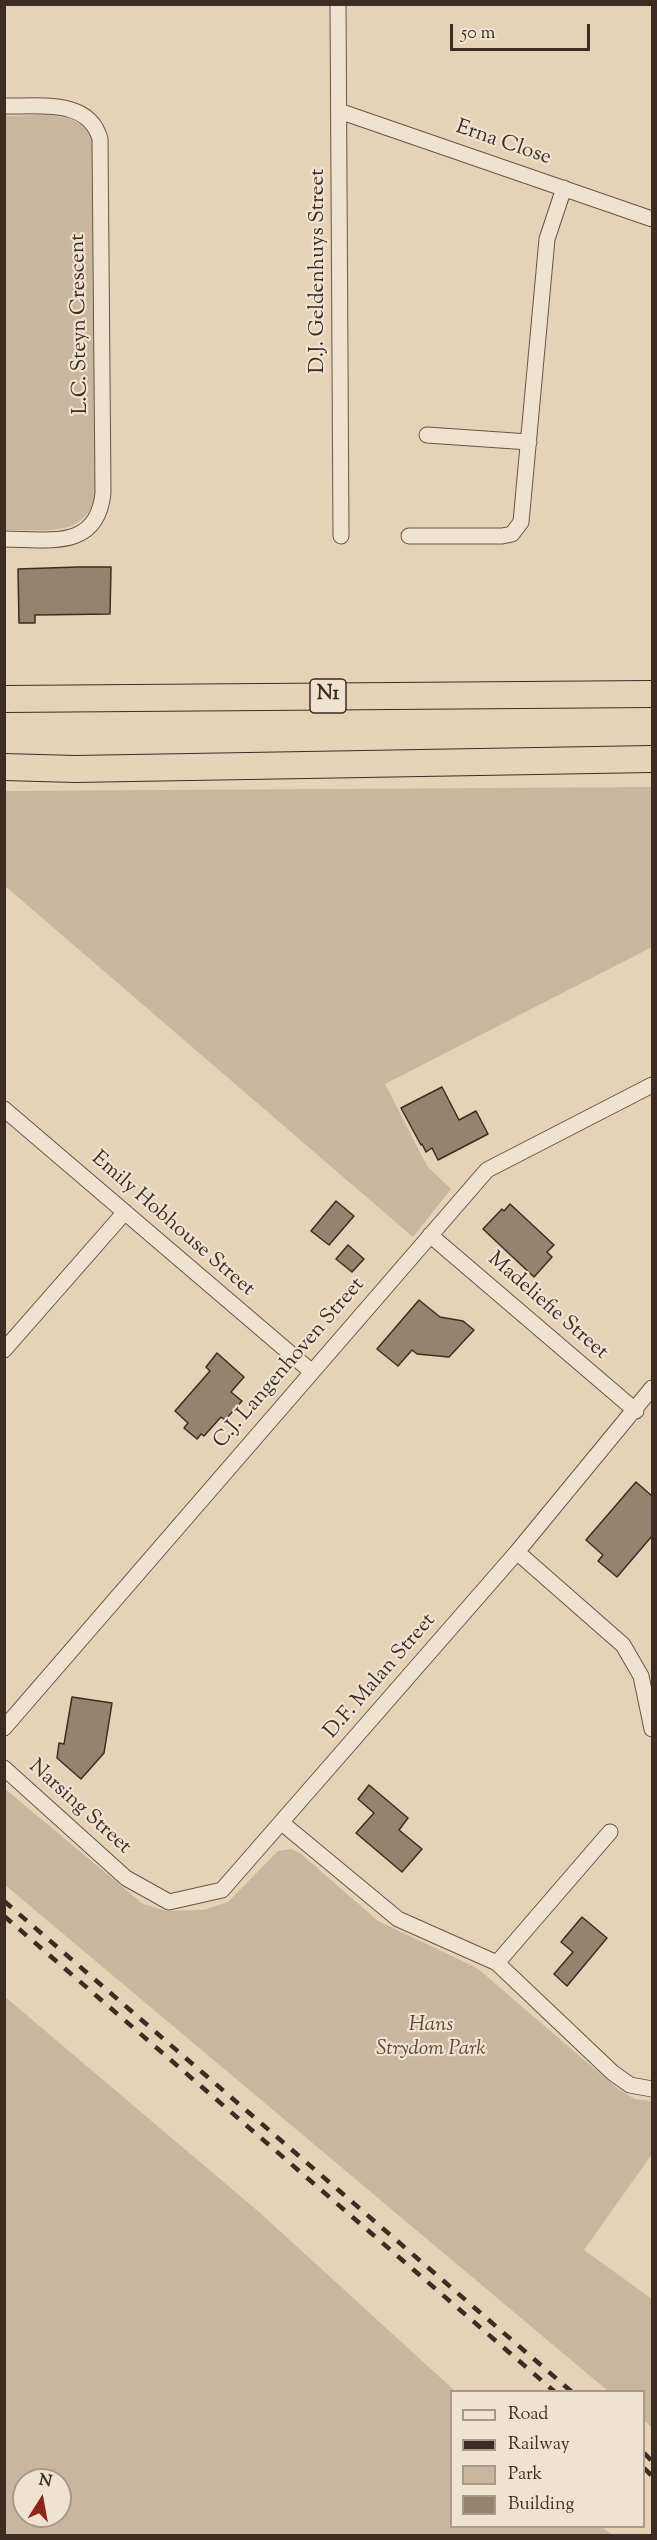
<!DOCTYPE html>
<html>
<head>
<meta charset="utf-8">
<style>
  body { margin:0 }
  #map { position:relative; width:657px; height:2540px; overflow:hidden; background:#e6d2b7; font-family:"Sorts Mill Goudy",serif }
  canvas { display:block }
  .frame { position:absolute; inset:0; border:6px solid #3d2c22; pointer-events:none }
  .legend { position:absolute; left:450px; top:2390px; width:195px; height:138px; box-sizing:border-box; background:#efe2d0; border:2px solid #a8998a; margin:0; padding:8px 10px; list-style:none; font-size:18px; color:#3d2c22 }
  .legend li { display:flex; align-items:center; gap:12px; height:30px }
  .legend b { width:30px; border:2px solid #a8998a }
  .north { position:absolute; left:12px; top:2468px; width:60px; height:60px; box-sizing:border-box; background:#efe2d0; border:2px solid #a8998a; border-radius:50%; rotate:11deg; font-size:16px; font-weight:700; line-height:24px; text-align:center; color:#3d2c22 }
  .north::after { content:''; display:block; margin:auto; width:21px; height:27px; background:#8f2418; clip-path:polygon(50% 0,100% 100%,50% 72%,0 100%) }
  .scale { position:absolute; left:450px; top:24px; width:140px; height:27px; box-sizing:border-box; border:3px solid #3d2c22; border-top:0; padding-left:8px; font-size:18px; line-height:21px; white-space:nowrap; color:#3d2c22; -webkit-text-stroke:4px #efe2d0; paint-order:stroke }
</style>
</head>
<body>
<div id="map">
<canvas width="657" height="2540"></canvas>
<div class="frame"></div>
<ul class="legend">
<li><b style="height:8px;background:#efe2d0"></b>Road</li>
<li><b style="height:8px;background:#3d2c22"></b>Railway</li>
<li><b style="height:16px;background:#c9b69e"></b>Park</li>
<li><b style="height:16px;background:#95826f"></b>Building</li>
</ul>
<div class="north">N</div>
<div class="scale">50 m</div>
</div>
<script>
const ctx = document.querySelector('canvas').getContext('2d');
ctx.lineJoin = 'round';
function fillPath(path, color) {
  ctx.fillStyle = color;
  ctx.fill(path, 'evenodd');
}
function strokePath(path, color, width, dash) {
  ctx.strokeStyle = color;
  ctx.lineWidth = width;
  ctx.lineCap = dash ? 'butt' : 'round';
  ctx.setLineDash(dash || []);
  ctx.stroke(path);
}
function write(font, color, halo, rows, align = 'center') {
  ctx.font = font + ' "Sorts Mill Goudy",serif';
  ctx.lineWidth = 4.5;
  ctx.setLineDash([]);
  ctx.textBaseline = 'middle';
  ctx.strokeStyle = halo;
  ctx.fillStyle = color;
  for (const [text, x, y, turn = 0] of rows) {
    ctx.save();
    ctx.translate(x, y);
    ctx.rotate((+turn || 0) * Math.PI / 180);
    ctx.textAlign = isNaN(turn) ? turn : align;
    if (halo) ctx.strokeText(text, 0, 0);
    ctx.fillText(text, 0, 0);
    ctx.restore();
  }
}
const green = new Path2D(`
  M4,116C35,116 78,107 93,140L95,495C86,540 39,529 5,530Z
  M652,787V947L385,1084L427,1166L451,1189L413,1237L5,886V791Z
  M4,1788L143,1904L166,1911L203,1910L228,1902L278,1851L291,1849L300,1853L378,1921L477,1968L618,2089L635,2099L652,2101V2154L584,2250L652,2299V2428L644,2420V2392L608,2391L5,1885Z
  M4,1996L259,2212L455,2391L452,2392V2526L602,2527L612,2535H5ZM24,2480H60V2516H24Z`);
const building = new Path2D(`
  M78,567H111L110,614L35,615V623H19L18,569Z
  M442,1087L459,1120L476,1111L488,1134L438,1160L432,1148L426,1152L422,1144L421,1145L401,1108Z
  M336,1201L354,1216L329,1245L311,1231Z
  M510,1204L554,1245L547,1252L552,1257L534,1277L483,1229L502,1209L504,1211Z
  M348,1245L364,1259L352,1272L336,1259Z
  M419,1300L440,1317L463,1321L474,1330L449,1357L417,1354L412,1350L398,1366L377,1349Z
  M217,1353L244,1377L231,1392L242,1401L225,1420L221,1417L204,1436L201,1434L197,1439L184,1428L188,1423L175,1411L210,1371L206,1367Z
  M636,1482L652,1496V1536L617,1577L598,1561L603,1555L586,1540Z
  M72,1697L112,1703L104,1753L81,1779L57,1758L59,1743L64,1744Z
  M369,1785L408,1818L399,1830L422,1849L402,1872L356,1833L374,1813L358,1799Z
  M582,1917L607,1938L567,1986L554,1974L573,1952L561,1942Z`);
const street = new Path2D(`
  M338,4L341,536
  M4,106C38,107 89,98 100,139L103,493C97,551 48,539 4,539
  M339,111L652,219
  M427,435L529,442
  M409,536H502L512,534L521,522L547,239L564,188
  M4,1109L312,1372
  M430,1235L636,1411
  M4,1350L125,1212
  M517,1552L623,1645L641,1676L652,1729
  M4,1728L487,1170L652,1085
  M4,1768L126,1878L169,1902L222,1890L517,1552L652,1388
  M282,1823L398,1919L497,1963L613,2073L630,2085L652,2089
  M497,1963L610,1832`);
const highway = new Path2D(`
  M4,699L652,694
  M4,767L75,769L652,759`);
const rail = new Path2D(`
  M4,1901L572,2392
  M4,1916L555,2392
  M644,2453L652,2461
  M644,2468L652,2476`);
const shields = [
  [328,696,36]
];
const shieldNames = [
  ["N1",328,696]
];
const streetNames = [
  ["Erna Close",503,144,19],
  ["D.J. Geldenhuys Street",319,271,-90],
  ["L.C. Steyn Crescent",81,324,-91],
  ["Emily Hobhouse Street",172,1225,41],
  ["Madeliefie Street",547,1307,41],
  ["C.J. Langenhoven Street",290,1364,-49],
  ["D.F. Malan Street",381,1677,-49],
  ["Narsing Street",79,1808,42]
];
const parkNames = [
  ["Hans",431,2026],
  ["Strydom Park",431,2050]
];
fillPath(green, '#c9b69e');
fillPath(building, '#95826f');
strokePath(building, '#3d2c22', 1.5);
strokePath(street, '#675647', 17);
strokePath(highway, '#3d2c22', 28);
strokePath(street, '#efe2d0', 15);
strokePath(highway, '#e6d2b7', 26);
strokePath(rail, '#3d2c22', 4.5, [10, 10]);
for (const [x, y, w] of shields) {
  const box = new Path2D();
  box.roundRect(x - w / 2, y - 17, w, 34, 4.5);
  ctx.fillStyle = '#efe2d0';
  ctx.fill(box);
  strokePath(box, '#3d2c22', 1.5);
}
write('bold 20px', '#3d2c22', null, shieldNames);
write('21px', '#3d2c22', '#efe2d0', streetNames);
write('italic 21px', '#59483b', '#efe2d0', parkNames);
</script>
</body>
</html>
